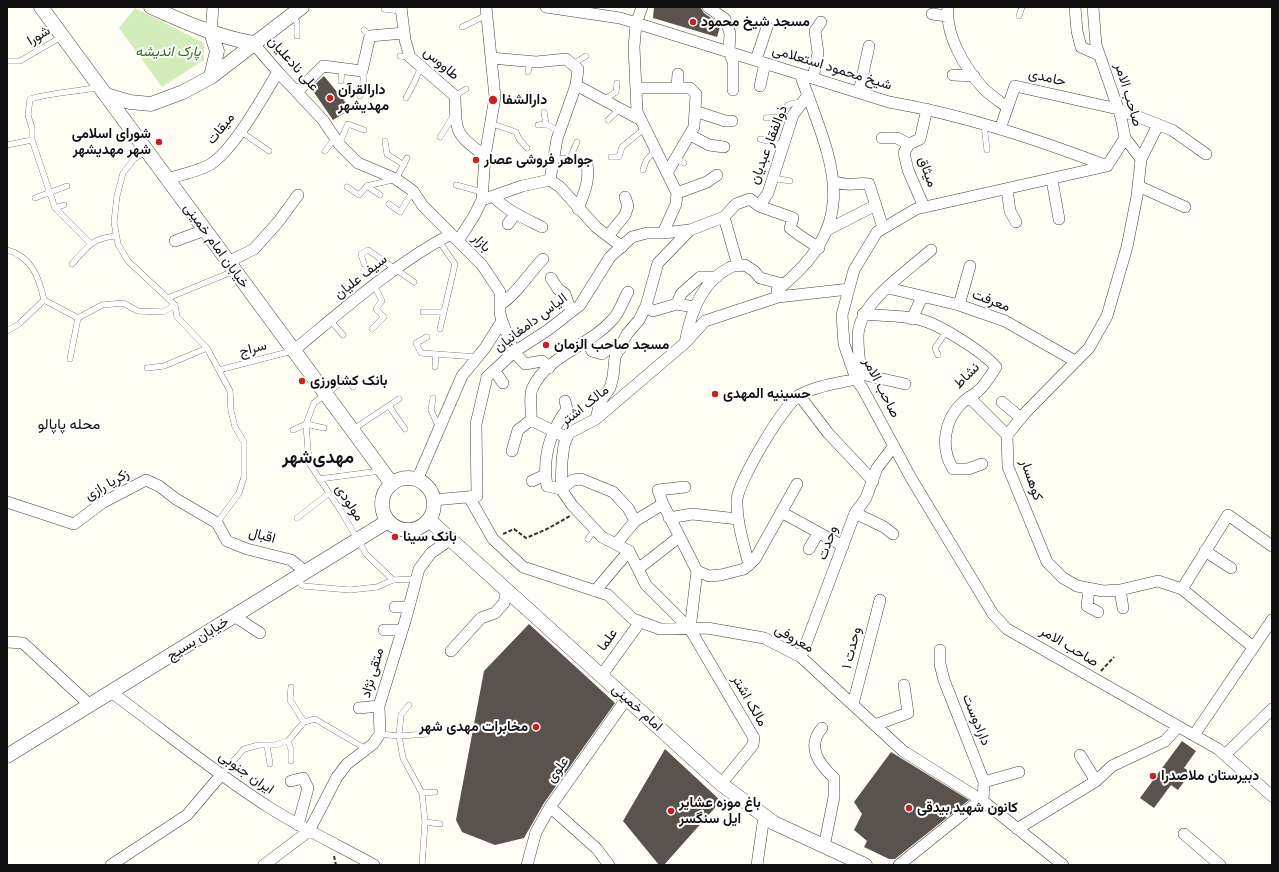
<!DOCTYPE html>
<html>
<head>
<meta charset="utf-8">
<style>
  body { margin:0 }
  #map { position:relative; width:1279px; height:872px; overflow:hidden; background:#fffdf4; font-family:"Times New Roman",serif }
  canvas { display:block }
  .frame { position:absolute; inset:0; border:8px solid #101010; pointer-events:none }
</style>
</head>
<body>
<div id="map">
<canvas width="1279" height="872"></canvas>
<div class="frame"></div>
</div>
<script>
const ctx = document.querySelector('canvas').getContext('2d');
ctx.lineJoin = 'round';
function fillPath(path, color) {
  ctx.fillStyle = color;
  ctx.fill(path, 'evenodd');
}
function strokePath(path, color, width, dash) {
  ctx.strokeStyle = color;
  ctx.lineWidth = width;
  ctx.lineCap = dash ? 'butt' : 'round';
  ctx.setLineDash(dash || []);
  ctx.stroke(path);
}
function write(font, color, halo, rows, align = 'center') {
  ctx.font = font + ' "Times New Roman",Vazirmatn,serif';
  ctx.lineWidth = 4;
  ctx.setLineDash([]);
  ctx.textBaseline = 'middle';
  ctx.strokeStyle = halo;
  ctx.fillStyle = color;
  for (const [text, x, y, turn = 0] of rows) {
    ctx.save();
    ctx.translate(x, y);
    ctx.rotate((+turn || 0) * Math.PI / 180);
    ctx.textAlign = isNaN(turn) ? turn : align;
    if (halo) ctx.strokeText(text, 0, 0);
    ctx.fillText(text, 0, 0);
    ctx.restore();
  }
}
const green = new Path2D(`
  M135,8L204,43V60L162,87L119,28Z`);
const building = new Path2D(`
  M654,7H700L704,13L718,23L720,27L717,37L653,18Z
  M324,76L351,109L333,120L311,88Z
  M529,624L615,703L544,803L524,838L495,845L462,832L456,820L484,671Z
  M1182,741L1196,751L1184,768L1191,772L1178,790L1171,785L1154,808L1140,798Z
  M665,749L721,801L664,865H659L623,821Z
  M891,752L969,800L895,859H889L864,847L867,841L854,830L862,814L854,802Z`);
const path = new Path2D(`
  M503,534L514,529L526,538L547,529L570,516
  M1101,671L1114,657
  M334,856L336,865`);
const service = new Path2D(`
  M384,9L401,11
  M292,15L297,22V36
  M1019,16L1022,7
  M462,27L487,15
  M364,30L370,36
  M400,56L410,57
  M7,61H20L61,37
  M573,64L586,56
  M528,72L530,62
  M341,81L342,69
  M360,96L364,82L362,71
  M455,96L466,89
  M406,98L414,83L421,67
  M605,99L616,92L617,83
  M544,112L546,124L560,132
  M766,118L779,117C785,107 789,101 802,103
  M608,120L621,108
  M490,123L516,132L519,139L527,148
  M538,125L546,124
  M984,125L987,150
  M240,131L269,151
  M440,137L454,115
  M760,139L784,145
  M385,141L387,154L404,165
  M339,144L348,124L364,130
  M7,145L32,140
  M325,151L335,138
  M146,152L135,158L123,173L117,196L114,222L118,244L128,261L175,305L177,317L207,348L230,391L231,411L235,427L244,442V477L239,493L217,523
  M611,157H619L622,147L645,128
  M675,158L684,163
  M554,159L570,158L577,142
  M643,170L646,161L656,149
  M773,178L790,181
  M456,185L482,192
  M367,186L380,195
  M347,187L359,195L367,186L396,179L407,158
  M35,198L67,186
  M389,204L400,212L413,191
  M55,208L64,205
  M439,241L455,264L440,329
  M90,243L55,208L32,140V128L28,115L30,99C53,92 76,92 100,87
  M7,250C31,256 39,277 44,300L78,318
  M72,264C87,247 92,238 116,236
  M364,264L361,254L368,250L414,282
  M168,298L234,271
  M423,312H444
  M330,320L343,335
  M372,329L384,317L376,309L382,301L374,285
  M7,331L19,324L44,300
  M427,337L416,343L421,353L477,357
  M938,355L935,348L946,332
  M70,359L78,318L102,305L123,303L138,311L163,312L175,305
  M435,367L436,354
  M147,368L164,366L207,348
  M219,370L292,351
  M353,387L347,378L314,403L306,424L309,463L341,511L366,554L393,580
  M433,398L431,410L439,428
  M389,406L405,429
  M293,430L306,424L324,428
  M352,430L399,399
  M319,479L380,471
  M297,518L328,494
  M588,539L595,529
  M297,578L303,586L350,590L377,587L393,580L416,579
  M291,687L290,700L304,722
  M409,705L401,715L399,736L403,758L422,793L425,822L422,865
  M380,734L399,736L427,734
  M288,741L291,749V761
  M267,745L270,764
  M221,775L244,749L259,745H275L288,741L304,722L315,719L366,749
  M422,793L435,792
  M425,822L440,824`);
const minor = new Path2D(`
  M401,7L405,40L410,57L455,96C456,134 455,133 485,156
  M546,7L620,18L889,102C964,115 1036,139 1107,166
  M642,7L636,24L634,47L637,112L677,193L676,204L663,233
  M708,7L725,19L730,33L729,52L733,61V90
  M948,7C945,35 965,68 983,88C990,95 999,101 1007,107
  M1075,7L1077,31L1081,47L1099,55
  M1093,7L1096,45L1121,117L1125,138L1107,166L916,209L877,232L854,270L842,315L844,344L856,379L863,389L911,478L993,614L1007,629L1218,749L1272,796
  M932,14L947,16
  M211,32L213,7
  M253,43L278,72L323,120L339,144L358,163L396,179L413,191L423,206L482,265L500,292V313L502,321L485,348L462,376L417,480
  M491,58L536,62L566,59L578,69L576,85L557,139L550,180
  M756,60L767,27
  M800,74C832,163 865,221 777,290L778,297L849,289
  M953,75L974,76
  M813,78L818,53L815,31L821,22
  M576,85L641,120
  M760,86L765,63
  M677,87L678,74
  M636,88H690L696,94L694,127L667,173
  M297,92L323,66L362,71L370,36L404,33
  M859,92L869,46
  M695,111L725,121H732
  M1000,129L1015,86L1118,109L1172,130L1206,154
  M690,135L709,145L724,147
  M882,138H897L909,144
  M1125,138L1141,159L1137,196L1127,247L1107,316L1089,348L1026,412L1007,435L1008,467L1047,562L1063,578L1077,586L1103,591L1120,590L1158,581L1182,589L1253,647
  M1141,159L1158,125
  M167,179C179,175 200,171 211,164C235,148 262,98 278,72
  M1052,180L1059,219
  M835,182C849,187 855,182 869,184L883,228
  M1138,186L1185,207
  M1007,189L1010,211L1016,222
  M677,193L707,182L717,175
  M493,196C507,211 524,218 542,227
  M482,200L522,186L550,180L560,187L596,227L622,247
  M759,206L768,193L793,115L808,95
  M924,207L908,170L904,153L909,144L920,139L927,109
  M578,209C584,193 590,181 587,164
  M724,217L738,266
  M508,224L515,214
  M827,230L876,205
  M608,236L625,215L628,206L625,197
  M175,241L205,230
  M458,241L474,216L482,200L485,156L495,97L486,7
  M228,262L254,249L279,221L298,195
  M551,278L558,289L565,294L571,312
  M888,288L959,305L1005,321L1075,361
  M677,304L681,294L700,277H717
  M500,305C518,293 528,274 543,259
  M959,305L970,266
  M646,306L653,311L677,304L694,307
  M863,314C881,316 901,315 918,319C938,323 983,352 996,367C990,377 985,385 977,392C972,396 966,399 962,403C944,420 940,448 953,469H968L982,464
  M912,319L922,297
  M502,321L514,352L525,364L542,361L549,368
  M587,341L592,351L602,354L609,348L620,349
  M685,343C690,315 701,282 729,268C733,265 740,266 745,265L754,271L760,278L783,284
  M293,351C344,309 393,265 451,234
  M494,370L503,383
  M861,374L905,384
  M799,395L828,433L873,481
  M969,397L1007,435
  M565,401L567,409C550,432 542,457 547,486L561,489L573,480L581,479L613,492L628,508L635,521
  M1002,402L1021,418
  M596,419L600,402L610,388L613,377L615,357L627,334L639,320L646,306L658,263L690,230
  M531,420L567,438
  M512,451L518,430L531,420C532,411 529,397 532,389C547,355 590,346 613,319C620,312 623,300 628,292
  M532,481L545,475
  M685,487L658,490L663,504L697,571L709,576L721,575L744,569L755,559L797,484
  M469,497L493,539L523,567L608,595L633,619L660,629L707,628L764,638L801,657L903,751L983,801L1063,865
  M434,500L477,496L476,424L487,377L514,352L548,330L580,305L610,257L632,237L647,233H663L690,230L724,217L736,204L750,199L759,206L793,218L790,228L799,235L819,248
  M7,502L74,524L102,503L146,480L159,486L176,499L217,523L227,541L247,549L291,560L306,572
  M781,512L843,546
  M855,513L884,527L893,534
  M669,518L692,514L738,519
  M617,543L635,521L663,504
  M809,549L818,533
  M1205,551L1231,568
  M749,565C744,544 736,521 737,499C739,481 784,403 800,395C814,386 839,383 856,379L861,374C860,362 856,339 859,328C866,298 909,270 931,250
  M638,569L679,537
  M1089,589L1087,606L1098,612
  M1182,589L1228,515L1272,546
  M1120,590L1123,608
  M595,591L629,551
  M395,607H409
  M234,616L260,633
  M690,629L697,571
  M384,630H402
  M7,642L23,643L90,705
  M940,650V664L944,680L984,782L983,801
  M451,651L481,618L495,613L504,603L507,590
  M801,657L855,513L866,498L877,468L894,446
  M601,676L640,622
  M111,692C164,731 215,773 270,808C304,829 339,846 374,865
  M853,704L880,600
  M359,708L379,706
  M875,725L908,713L904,685
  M822,728C806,747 819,764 834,778V797L824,847
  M1194,735L1272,620
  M1080,755L1096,781
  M1225,755L1272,709
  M291,781L303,778L308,788L298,825
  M984,782L1019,772
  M721,784L753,745L754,738L690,629L646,585L629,551L602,537L572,505L561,489L562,461L564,445L569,433L596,419L617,401L685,343L705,321L778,297
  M550,807L597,849L609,865
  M1017,829L1096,781L1112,766L1165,741L1178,727
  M1184,834L1220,865
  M111,865L187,815L221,775
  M264,865L309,831L337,777L347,764L373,744L380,734L379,706L406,618L419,569L431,553L451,539
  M527,865L536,832L550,807L627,698
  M757,865L764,816
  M899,865L980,800`);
const tertiary = new Path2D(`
  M41,7L392,484
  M151,7C184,22 218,37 253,43
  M211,32L217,51L211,77
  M106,95L130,102L151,104L183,92L211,77L302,7
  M382 504a26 26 0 1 1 52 0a26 26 0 1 1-52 0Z
  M429,520L721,784L774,823L865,865
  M7,756L388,521`);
const markers = [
  [693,22,4,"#c92023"],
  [330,98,4,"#c92023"],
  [493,100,5,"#c92023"],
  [159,142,4,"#c92023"],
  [476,160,4,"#c92023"],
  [546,345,4,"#c92023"],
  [302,381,4,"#c92023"],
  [715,394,4,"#c92023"],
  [395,537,4,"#c92023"],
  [536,727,4,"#c92023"],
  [1153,776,4,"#c92023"],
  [909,808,4,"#c92023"],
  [671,811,4,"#c92023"]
];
const poiNames = [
  ["مسجد شیخ محمود",701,22],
  ["دارالقرآن",338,90],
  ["مهدیشهر",338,106],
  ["دارالشفا",502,100],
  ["شورای اسلامی",151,134,"right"],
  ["شهر مهدیشهر",151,150,"right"],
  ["جواهر فروشی عصار",484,160],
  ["مسجد صاحب الزمان",554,345],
  ["بانک کشاورزی",310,381],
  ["حسینیه المهدی",723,394],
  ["بانک سینا",403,537],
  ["مخابرات مهدی شهر",528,727,"right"],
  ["دبیرستان ملاصدرا",1161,776],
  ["باغ موزه عشایر",679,803],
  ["ایل سنگسر",679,819],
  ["کانون شهید بیدقی",917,808]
];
const streetNames = [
  ["شورا",39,36,-31],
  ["علی نادعلیان",293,64,48],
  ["طاووس",441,64,41],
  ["شیخ محمود استعلامی",832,68,17],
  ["حامدی",1047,78,13],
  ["صاحب الامر",1128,95,73],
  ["میقات",221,129,-51],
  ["ذوالفقار عبدیان",769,145,-69],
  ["میثاق",927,172,70],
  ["بازار",481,243,45],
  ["خیابان امام خمینی",216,246,54],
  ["سیف علیان",361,277,-38],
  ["معرفت",991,301,21],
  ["الیاس دامغانیان",531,323,-37],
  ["سراج",253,349,-15],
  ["نشاط",967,376,-45],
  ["صاحب الامر",881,388,63],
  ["مالک اشتر",585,406,-38],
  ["کوهسار",1031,480,71],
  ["زکریا رازی",107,485,-30],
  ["مولودی",349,503,57],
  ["اقبال",262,536,15],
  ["وحدت",828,543,-70],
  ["خیابان بسیج",198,639,-32],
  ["معروفی",794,639,30],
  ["علما",608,640,-54],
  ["صاحب الامر",1069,647,31],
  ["وحدت ۱",852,648,-76],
  ["متقی نژاد",373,673,-74],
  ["مالک اشتر",749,701,60],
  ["امام خمینی",637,708,42],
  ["دارادوست",976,720,68],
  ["علوی",558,770,-54],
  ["ایران جنوبی",246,773,35]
];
const parkNames = [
  ["پارک اندیشه",168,52]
];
const neighbourhoodNames = [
  ["محله پاپالو",69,425]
];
const districtNames = [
  ["مهدی‌شهر",318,458]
];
fillPath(green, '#d3edba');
fillPath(building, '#5a524c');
strokePath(service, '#434343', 6);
strokePath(minor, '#434343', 12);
strokePath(tertiary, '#434343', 15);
strokePath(path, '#323232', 2, [4, 2]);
strokePath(service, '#fff', 5.5);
strokePath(minor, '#fff', 11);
strokePath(tertiary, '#fff', 14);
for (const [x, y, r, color] of markers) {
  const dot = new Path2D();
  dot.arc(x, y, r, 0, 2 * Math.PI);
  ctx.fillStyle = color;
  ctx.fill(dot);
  strokePath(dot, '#fff', 1.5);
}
write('bold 14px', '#101010', '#fff', poiNames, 'left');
write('14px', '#101010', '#fff', streetNames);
write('italic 14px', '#2a6d1c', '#fff', parkNames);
write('15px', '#101010', '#fff', neighbourhoodNames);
write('bold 18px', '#101010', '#fff', districtNames);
</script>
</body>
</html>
